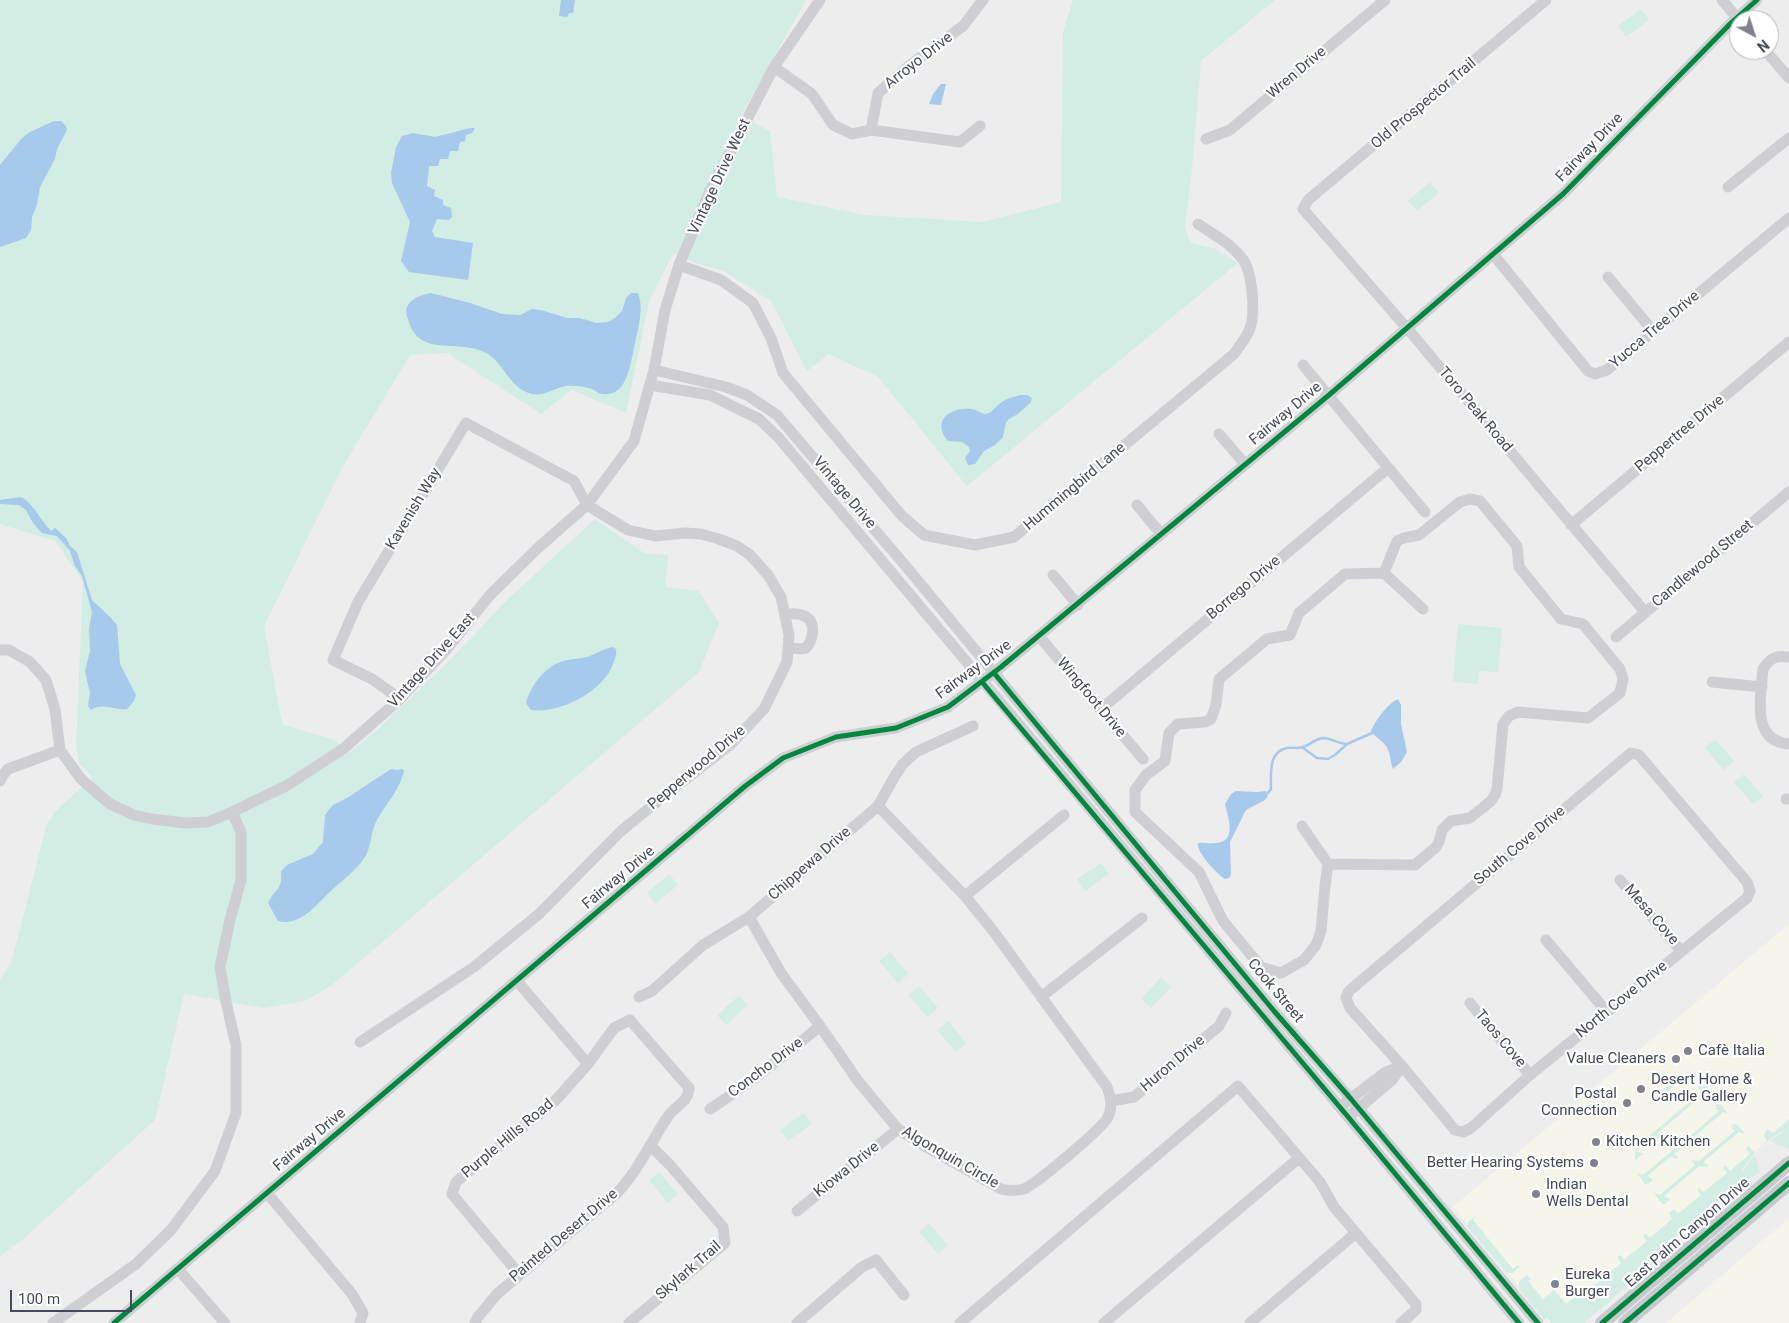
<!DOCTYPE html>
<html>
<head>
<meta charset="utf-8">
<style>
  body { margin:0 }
  #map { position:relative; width:1789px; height:1323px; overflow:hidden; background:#eeeded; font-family:Roboto,sans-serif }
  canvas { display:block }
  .north { position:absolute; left:1729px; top:10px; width:50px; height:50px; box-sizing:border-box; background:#fff; border:1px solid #b5b7bd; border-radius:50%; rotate:140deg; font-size:14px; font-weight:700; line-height:20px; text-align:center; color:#454a5a }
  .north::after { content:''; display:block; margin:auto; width:18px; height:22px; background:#80838d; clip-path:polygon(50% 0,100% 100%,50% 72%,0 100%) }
  .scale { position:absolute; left:10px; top:1290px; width:122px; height:22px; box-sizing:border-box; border:2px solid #454a5a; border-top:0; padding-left:6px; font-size:15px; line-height:18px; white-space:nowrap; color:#454a5a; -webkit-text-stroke:4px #fff; paint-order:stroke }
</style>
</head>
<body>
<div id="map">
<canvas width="1789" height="1323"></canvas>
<div class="north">N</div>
<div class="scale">100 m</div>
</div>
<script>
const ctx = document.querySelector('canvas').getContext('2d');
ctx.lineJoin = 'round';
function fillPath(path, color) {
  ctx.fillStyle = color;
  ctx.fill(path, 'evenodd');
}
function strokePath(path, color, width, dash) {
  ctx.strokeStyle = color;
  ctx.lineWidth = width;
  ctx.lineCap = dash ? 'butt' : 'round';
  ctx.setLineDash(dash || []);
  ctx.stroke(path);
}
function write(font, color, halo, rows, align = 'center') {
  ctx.font = font + ' Roboto,sans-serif';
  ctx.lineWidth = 4.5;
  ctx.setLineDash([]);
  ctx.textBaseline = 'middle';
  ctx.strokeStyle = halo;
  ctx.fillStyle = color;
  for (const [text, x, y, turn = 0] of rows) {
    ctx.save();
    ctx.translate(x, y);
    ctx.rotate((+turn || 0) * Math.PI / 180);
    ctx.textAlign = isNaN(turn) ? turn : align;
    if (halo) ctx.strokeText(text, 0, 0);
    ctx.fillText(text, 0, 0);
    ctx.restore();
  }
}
const commercial = new Path2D(`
  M1789,924V1122L1551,1323H1549L1453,1207Z
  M1789,1218V1323H1666Z`);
const green = new Path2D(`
  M0,0H806L741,116L770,131L777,197L865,215L983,222L1061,202L1063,32L1073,0H1275L1201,61L1192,168L1185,227L1190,243L1214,248L1238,263L967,486L878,377L829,354L807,371L771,301L723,271L696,263L673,253L649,302L626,413L572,390L541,414L447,353L410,355L342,468L264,626L282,724L334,740L349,753L376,731L450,660L508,599L595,519L644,553L668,555L665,587L699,591L719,623L699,672L332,985L305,1001L263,1008L184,994L155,1120L22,1240L0,1256V980L12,960L47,823L56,811L92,777L79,763L76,746L83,582L55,541L0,524Z
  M1641,9L1649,20L1626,37L1618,26Z
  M1430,182L1439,193L1417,211L1408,201Z
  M1458,624L1502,628L1498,672L1479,671L1478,684L1453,682Z
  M1715,739L1734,761L1723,770L1705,748Z
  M1744,774L1763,796L1753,804L1734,782Z
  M1101,863L1109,874L1085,891L1077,879Z
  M669,874L678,885L655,904L647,893Z
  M890,952L909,974L898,983L879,961Z
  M1161,977L1171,987L1151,1008L1141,999Z
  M919,986L938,1008L927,1017L909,995Z
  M739,995L748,1005L726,1025L717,1015Z
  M948,1021L966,1043L956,1052L937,1030Z
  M1672,1083L1674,1086L1668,1091L1673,1095L1668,1099L1661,1097L1654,1103L1651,1100Z
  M1702,1084L1705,1085L1712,1094L1706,1092L1657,1134L1662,1136L1661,1139L1653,1137L1636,1151L1643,1154L1635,1160L1636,1139L1643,1141L1692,1100L1687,1097L1688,1094L1696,1097L1702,1091L1696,1088L1700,1089L1697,1087Z
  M1717,1104L1721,1105L1728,1114L1723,1112L1687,1143L1692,1145V1147L1683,1146L1674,1154L1677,1156L1678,1159L1670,1157L1647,1176L1653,1180L1648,1184H1645L1637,1173L1643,1175L1679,1145L1674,1141V1140L1683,1142L1719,1111L1714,1108H1718L1715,1106Z
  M804,1113L812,1124L788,1141L780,1130Z
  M1789,1119V1148L1786,1149L1785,1146L1777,1145L1771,1140L1784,1132L1783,1130L1767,1141L1764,1135L1767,1129L1773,1133Z
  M1734,1124H1737L1745,1134L1739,1132L1703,1162L1708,1165V1167L1699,1166L1664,1196L1670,1199L1665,1204H1662L1654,1193L1660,1195L1695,1165L1691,1160L1699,1161L1735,1131L1730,1127L1735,1128L1731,1126Z
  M1748,1146L1755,1152L1741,1171L1742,1172L1754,1156C1760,1163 1757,1168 1760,1172C1752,1178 1744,1181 1736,1186C1722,1195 1711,1207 1703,1221L1584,1323H1551L1547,1318L1545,1320L1519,1289V1282L1527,1275L1531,1279L1528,1281L1543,1299L1554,1290L1566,1304L1581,1292L1584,1294L1621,1263L1617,1257L1620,1255L1624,1260L1647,1241L1643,1235L1646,1234L1650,1238L1672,1219L1669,1213L1674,1209L1678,1214L1701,1195L1697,1190L1699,1188L1704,1192L1727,1173L1723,1168L1726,1166L1730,1171L1750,1154L1746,1149Z
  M659,1172L678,1194L668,1203L649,1180Z
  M1477,1215L1473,1220L1513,1269L1518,1265L1520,1266L1513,1273L1506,1272L1468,1227V1222Z
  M929,1223L948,1245L938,1254L919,1232Z`);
const water = new Path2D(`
  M561,0H575L573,13H569L567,17L559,16Z
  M941,84H946L941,105L929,104L933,94Z
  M54,121H61L66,126L67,130L57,149L55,159L40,187L37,205L32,217L31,230L26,238L0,247V165L22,138L30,132Z
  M470,128H475L472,133L466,135L465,141L460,142L458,151H450L448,159H440L438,166H429L427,186L435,190L434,196L443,200V205L451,208L452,217L449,220L437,219L432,231L435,237L473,243L468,280L409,272L401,261L410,222L392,183L391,173L396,147L402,136L413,133L435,137Z
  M431,293L470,303L502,314L520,315L532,309L541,310L567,318H580L596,323L608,322L615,318L622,311L626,298L631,293H638C645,311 636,335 633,353C629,369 626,397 602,394C599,394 595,390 592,389C584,386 574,385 566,386C551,389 541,399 526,392C508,384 503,362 486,353C459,338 418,359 408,319C406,314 405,310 408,305C413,297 423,295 431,293Z
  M1020,395H1027L1032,398L1031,402L1018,414L1009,419L1006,422L1003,437L995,445L984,451L975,464L968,465L965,458L970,451L969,447L962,442L948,441C931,421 950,407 971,409C976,409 981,414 986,414C992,413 997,405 1002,402C1007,398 1014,397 1020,395Z
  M21,497C31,501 41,521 51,531L55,528L66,538L70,546L77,552L92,600L111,618L117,625L120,664L136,695L134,701L127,709C114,711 103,702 91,710L88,706L90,693L85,671L90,651L89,629L92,612L82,576L75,566L70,551L57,536L42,533L33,523L26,510L19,505L0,504V500Z
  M612,647L616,649C617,655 615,658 613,664C603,692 559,714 531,710L526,703C530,687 544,668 560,662C568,659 578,659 587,657C596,654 603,649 612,647Z
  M1398,699L1401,705V724L1407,752L1401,762L1393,769C1390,762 1391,753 1386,746C1382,740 1375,737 1371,731C1375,721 1388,703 1398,699Z
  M391,769L397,770L402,769L404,771C400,789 387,803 378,818C371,829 372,843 366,855C358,869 346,877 334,888C318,902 302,927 278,921L268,903C275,888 283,891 281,871L287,865L313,854L323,842L325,815L333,805L347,798Z
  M1236,791L1257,792L1266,791L1268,796L1265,800L1246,810L1230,842L1231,874L1229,878L1225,879C1217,874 1196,852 1198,843C1204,842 1208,844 1214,843C1238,843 1228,818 1225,804L1231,794Z`);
const stream = new Path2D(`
  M1303,748L1317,758L1328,759L1335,755L1347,744L1372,733
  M1268,793L1271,789C1271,775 1268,751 1287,748C1292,747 1298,749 1303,747C1310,745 1316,738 1324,738C1333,739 1339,744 1347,744`);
const minor = new Path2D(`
  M1546,0L1308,200L1303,209L1412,334L1645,612
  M1722,0L1739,20
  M1765,50L1789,78
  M774,67L812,94L833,125L852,134L871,130L960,142L980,126
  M871,130L878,93L909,66L963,26L983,0
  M1206,139L1230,130L1385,0
  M1728,187L1789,138
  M1493,254L1588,371L1595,374L1607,370L1789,218
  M679,265L721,280L753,303L771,338L783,373L902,516L924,535L975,545L1014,537L1234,354C1239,347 1245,339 1249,331C1256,315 1253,270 1241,257C1230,243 1213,234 1198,224
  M1608,277L1653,331
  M1303,365L1425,512
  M654,370L726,387L747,395L777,415L909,570L1167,882L1274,1011L1351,1099L1538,1323
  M650,385L710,395L759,419L778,437L1349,1118L1519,1323
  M1219,434L1245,464
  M1470,499L1480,501L1517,546L1519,567L1561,619L1583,624L1620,669L1623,679L1620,693L1588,718L1518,712L1509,716L1503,724L1497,789L1495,795L1491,801L1470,818L1451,821L1442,830L1439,842L1436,847L1415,865L1328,864L1325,886L1321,931L1316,945L1304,960L1281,973L1261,967L1223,921L1199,872L1135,812V790L1146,775L1165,761L1169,733L1178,724L1205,722L1211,719L1216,705L1219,679L1267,639L1290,635L1299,613L1345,574L1384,573L1397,541L1404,538L1419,535L1460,502Z
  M1137,505L1161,534
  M1571,525L1789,342
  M1384,573L1423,609
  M1053,575L1078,605
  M786,614C791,614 797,613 802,615C817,619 814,639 806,648L801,649L789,648
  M1039,636L1143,759
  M1616,637L1789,492
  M0,650H9L30,662L46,680L55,709L60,750L81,779L110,804L134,815L152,819L185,823L208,822L232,812L286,786L343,749L400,699L446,650L490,595L539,547L587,505L634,441L654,370L665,310L679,265L710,191L774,67L820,0
  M1789,657C1776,655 1770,658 1763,669C1761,695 1750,741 1789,744
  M1712,682L1762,687
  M1101,709L1388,468
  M1631,753L1639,755L1747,882L1750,891L1747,898L1530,1075L1471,1128L1463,1132L1455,1130L1402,1066L1350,1008L1346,998L1349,991Z
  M0,781L3,775L8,769L60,750
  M1786,799H1789
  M1302,826L1328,864
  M1620,880L1681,951
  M965,896L1064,815
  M749,917L781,973L820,1026L858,1081L898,1129L928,1148L1001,1189C1009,1191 1016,1191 1024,1189C1036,1184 1103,1128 1108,1117C1113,1107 1111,1097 1107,1087L994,932L965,896L878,806
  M1546,940L1607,1012
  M517,981L588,1064
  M639,997L652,991L703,945L749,917L878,806L896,774L903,764L916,752L973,726
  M1041,997L1142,918
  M1470,1003L1530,1075
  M360,1042L474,967L539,914L621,831L673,789L730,745L764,709L787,662L789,635L781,597L768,575L750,555L737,546L719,539L701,534L685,533L655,536L628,530L587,505L574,481L466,423L358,602L333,660L372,679L400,699
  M1111,1101L1134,1097L1219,1026L1226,1013
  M1345,1103L1386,1072L1402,1066
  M710,1109C749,1084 784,1056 820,1026
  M1353,1113L1392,1080L1402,1066
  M267,1193L352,1294L363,1313L360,1323
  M797,1211L898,1129
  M178,1269L225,1323
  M53,1323L136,1264L171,1230L215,1171L236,1113V1045L226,1002L220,967L230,920L241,880V832L232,812
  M114,1323L744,787L783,758L836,737L896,728L948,707L1001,667L1329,395L1563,194L1731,23L1757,0
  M475,1323L478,1317L497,1294L617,1193C639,1170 651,1141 669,1115C677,1104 688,1103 689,1088L630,1020L614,1028L588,1064L555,1101L456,1182L452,1194L519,1274
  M629,1323L725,1243L723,1227L670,1165L650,1145
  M797,1323L862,1267L876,1260L904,1295
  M960,1323L1238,1086L1320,1182L1334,1207L1416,1304V1310L1401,1323
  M1104,1323L1299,1158
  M1250,1323L1356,1233`);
const major = new Path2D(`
  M1602,1323L1789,1163
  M1625,1323L1789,1183`);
const cycleway = new Path2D(`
  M994,673L1167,882L1274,1011L1351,1099L1538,1323
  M982,682L1349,1118L1519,1323
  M114,1323L744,787L783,758L836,737L896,728L948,707L1001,667L1329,395L1563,194L1731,23L1757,0
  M1602,1323L1789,1163
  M1625,1323L1789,1183`);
const markers = [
  [1688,1051,5,"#80838d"],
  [1676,1059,5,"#80838d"],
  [1641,1089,5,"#80838d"],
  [1627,1103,5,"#80838d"],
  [1596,1142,5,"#80838d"],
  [1594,1163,5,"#80838d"],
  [1536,1194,5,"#80838d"],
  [1555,1284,5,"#80838d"]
];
const streetNames = [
  ["Arroyo Drive",919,61,-38],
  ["Wren Drive",1297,73,-40],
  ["Old Prospector Trail",1424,104,-40],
  ["Fairway Drive",1590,148,-46],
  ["Vintage Drive West",720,177,-65],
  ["Yucca Tree Drive",1655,330,-40],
  ["Toro Peak Road",1475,410,50],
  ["Fairway Drive",1286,414,-40],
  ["Peppertree Drive",1680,434,-40],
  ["Hummingbird Lane",1075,487,-40],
  ["Vintage Drive",844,493,50],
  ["Kavenish Way",414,509,-59],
  ["Candlewood Street",1703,564,-40],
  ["Borrego Drive",1244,588,-40],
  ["Vintage Drive East",432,661,-48],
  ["Fairway Drive",974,670,-36],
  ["Wingfoot Drive",1091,698,50],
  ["Pepperwood Drive",697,768,-40],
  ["South Cove Drive",1520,846,-40],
  ["Chippewa Drive",810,864,-41],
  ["Fairway Drive",619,878,-40],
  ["Mesa Cove",1651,915,49],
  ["Cook Street",1275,991,50],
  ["North Cove Drive",1622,1000,-39],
  ["Taos Cove",1500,1039,50],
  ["Huron Drive",1173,1064,-40],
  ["Concho Drive",766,1068,-37],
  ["Purple Hills Road",508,1139,-40],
  ["Fairway Drive",310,1140,-40],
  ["Algonquin Circle",950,1158,30],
  ["Kiowa Drive",847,1170,-39],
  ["East Palm Canyon Drive",1688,1233,-41],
  ["Painted Desert Drive",564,1236,-40],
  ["Skylark Trail",689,1271,-41]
];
const poiNames = [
  ["Cafè Italia",1698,1051],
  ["Value Cleaners",1666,1059,"right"],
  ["Desert Home &",1651,1080],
  ["Candle Gallery",1651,1097],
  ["Postal",1617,1094,"right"],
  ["Connection",1617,1111,"right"],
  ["Kitchen Kitchen",1606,1142],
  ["Better Hearing Systems",1584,1163,"right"],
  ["Indian",1546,1185],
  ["Wells Dental",1546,1202],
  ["Eureka",1565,1275],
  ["Burger",1565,1292]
];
fillPath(commercial, '#f5f5e9');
fillPath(green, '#d1ede4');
fillPath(water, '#a7c9eb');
strokePath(stream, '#a7c9eb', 2.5);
strokePath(minor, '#cfcfd3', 11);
strokePath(major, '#c8c9cf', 14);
strokePath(cycleway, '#00873e', 5);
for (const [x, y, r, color] of markers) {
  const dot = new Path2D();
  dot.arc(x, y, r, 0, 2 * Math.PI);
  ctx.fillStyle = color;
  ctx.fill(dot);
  strokePath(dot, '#fff', 2);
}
write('15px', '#454a5a', '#fff', streetNames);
write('15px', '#454a5a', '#fff', poiNames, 'left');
</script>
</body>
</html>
